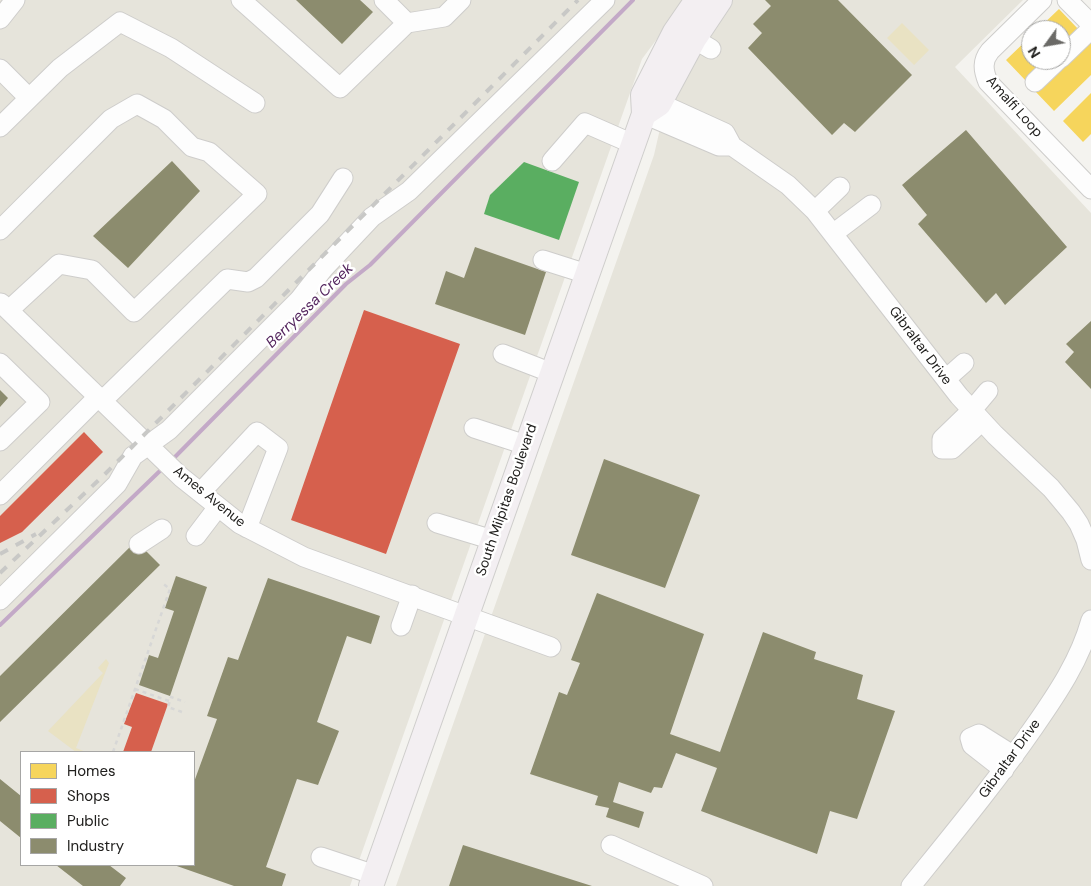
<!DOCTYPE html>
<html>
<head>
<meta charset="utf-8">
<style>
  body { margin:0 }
  #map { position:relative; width:1091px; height:886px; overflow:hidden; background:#f4f3ef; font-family:"DM Sans",sans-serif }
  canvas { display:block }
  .legend { position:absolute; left:20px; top:751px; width:175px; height:115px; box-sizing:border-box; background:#fff; border:1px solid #a6a6a5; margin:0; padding:6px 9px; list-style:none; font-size:15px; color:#21201e }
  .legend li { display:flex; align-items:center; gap:10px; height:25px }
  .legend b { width:25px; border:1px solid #a6a6a5 }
  .north { position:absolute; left:1021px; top:20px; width:50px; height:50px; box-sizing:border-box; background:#fff; border:1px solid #a6a6a5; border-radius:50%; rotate:238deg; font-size:14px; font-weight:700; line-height:20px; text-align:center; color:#21201e }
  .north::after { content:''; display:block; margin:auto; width:18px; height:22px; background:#6b6a67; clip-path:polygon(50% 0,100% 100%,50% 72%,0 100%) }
</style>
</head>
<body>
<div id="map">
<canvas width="1091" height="886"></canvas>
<ul class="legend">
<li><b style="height:14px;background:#f6d55c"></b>Homes</li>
<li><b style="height:14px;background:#d6604d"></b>Shops</li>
<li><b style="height:14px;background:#5aae61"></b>Public</li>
<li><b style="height:14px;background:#8c8c6e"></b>Industry</li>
</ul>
<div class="north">N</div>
</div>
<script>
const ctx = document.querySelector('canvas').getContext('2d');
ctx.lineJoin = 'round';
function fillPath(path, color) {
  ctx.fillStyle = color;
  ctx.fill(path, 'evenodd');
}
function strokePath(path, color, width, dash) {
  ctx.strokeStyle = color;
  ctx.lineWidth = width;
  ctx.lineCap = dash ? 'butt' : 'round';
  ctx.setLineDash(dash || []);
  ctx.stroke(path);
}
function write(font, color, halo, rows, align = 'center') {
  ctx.font = font + ' "DM Sans",sans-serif';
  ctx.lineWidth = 5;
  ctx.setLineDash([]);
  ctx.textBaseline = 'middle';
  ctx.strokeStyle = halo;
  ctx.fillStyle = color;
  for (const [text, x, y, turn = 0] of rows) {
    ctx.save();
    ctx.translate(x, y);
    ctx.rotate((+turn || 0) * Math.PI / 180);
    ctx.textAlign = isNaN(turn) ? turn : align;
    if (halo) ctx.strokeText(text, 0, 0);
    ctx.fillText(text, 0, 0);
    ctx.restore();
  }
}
const built = new Path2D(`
  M0,0H686L642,59L350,886H0ZM21,752H194V865H21Z
  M725,0H1023L955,67L1091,213V886H396L654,155L676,59Z`);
const green = new Path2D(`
  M902,23L929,50L914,65L887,38Z
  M106,659L109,663L76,748L86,752H76L48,731L103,673L98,668Z`);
const homes = new Path2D(`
  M1059,9L1079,30L1061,47V30H1037Z
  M1031,36V60H1048L1026,81L1006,60Z
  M1087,39L1091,43V75L1054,111L1034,90Z
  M1091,93V134L1083,142L1063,121Z`);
const shops = new Path2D(`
  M364,310L460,344L386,554L291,520Z
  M84,432L103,452L22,532L0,543V516Z
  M136,693L168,704L151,752H123L132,727L124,724Z`);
const public = new Path2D(`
  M524,162L579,182L559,240L484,214L490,195Z`);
const industry = new Path2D(`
  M296,0H360L373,12L342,44Z
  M765,0H838L912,75L855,132L844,123L832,135L748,48L762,33L753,24L771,6Z
  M966,130L1067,247L1005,305L996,293L986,303L918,224L927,215L902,185Z
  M172,161L200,191L128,268L93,236Z
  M475,247L546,272L525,335L435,304L446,271L464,278Z
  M1091,321V389L1065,362L1074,352L1066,344Z
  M0,390L8,398L0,407Z
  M604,459L700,495L665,588L571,555Z
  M136,541L160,565L0,722V676Z
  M176,576L207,587L170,696L139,685L149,655L158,658L174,611L165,608Z
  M268,578L380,616L371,644L347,636L317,722L339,731L318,785L297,779L266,867L286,874L282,886H234L174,865H194V782L217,719L207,716L228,657L238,660Z
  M597,593L704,634L670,734L720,752L763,632L816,652L814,659L863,675L857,699L895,711L857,819L830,811L817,854L701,811L717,768L676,753L662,788L654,787L651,793L619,782L613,802L644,812L639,828L606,817L609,808L595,805L598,796L530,774L559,692L567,695L580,663L571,660Z
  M0,779L21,796V838L0,821Z
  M463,845L592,886H449Z
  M56,865H109L126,878L120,886H83Z`);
const stream = new Path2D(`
  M171,461L346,284L370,265L633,0
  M0,625L164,467`);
const path = new Path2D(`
  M135,689L169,701
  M182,712L168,707L171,697L185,702
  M113,752L170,589L162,583`);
const minor = new Path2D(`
  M241,0L340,88L407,23L384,0
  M1042,0L990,51C982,61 983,70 988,82L1091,189
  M1067,0L1091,24
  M0,19L15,0
  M407,23L444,17L461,0
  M694,39L711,49
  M1061,58L1091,29
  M0,69L29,98
  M1035,82L1058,60
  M648,98L725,133L732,146L788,185L815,211L959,396L995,435L1051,488L1071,512L1079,524L1086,540L1091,560
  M644,114L719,146H732
  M0,127L60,68L120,22L171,48L255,103
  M552,161L585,123L633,144
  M815,211L840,187
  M0,230L111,119L137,104L164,119L192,147L209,152L257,194L134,312L92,270L59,264L9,310
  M834,233L871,205
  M543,260L587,274
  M1,303L181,477L240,524L304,557L551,647
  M503,354L552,373
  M0,363L40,402L0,441
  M946,379L964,363
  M103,400L227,279L248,282L256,278L320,214L343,178
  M982,421L952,449H942V439L972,410L988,391
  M474,428L526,445
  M201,492L257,432L278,448L247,528
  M0,495L99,396
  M437,523L493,540
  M196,536L218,507
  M139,544L162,529
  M0,600L117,484L133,456L169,430L299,300L324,268L372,217L409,191L605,0
  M401,626L412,595
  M1004,770L972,745L970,738L979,734L1014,756
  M611,845L703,886
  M321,857L375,875
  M911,886C953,834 996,782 1034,727C1057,694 1080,660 1091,620`);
const major = new Path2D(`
  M644,114L659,104L694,39L720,0
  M371,886L644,114L643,95L675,32L697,0`);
const rail = new Path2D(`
  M0,554L36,534
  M0,573L103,476L578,0`);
const streetNames = [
  ["Amalfi Loop",1014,107,48],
  ["Gibraltar Drive",920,346,53],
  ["Ames Avenue",209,497,39],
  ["South Milpitas Boulevard",507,500,-71],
  ["Gibraltar Drive",1010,759,-54]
];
const waterNames = [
  ["Berryessa Creek",310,306,-44]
];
fillPath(built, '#e6e4db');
fillPath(green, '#e9e2c3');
fillPath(homes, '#f6d55c');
fillPath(shops, '#d6604d');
fillPath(public, '#5aae61');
fillPath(industry, '#8c8c6e');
strokePath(stream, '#c3a9c7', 4);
strokePath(minor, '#cecdcb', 21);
strokePath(major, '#cfcecc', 26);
strokePath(path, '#d7d7d6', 2.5, [4, 4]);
strokePath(minor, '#fdfdfd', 19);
strokePath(major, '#f3eff2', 24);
strokePath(rail, '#c8c8c6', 4, [9, 9]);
write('14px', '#21201e', '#fff', streetNames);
write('italic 15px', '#55275f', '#fff', waterNames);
</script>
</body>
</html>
